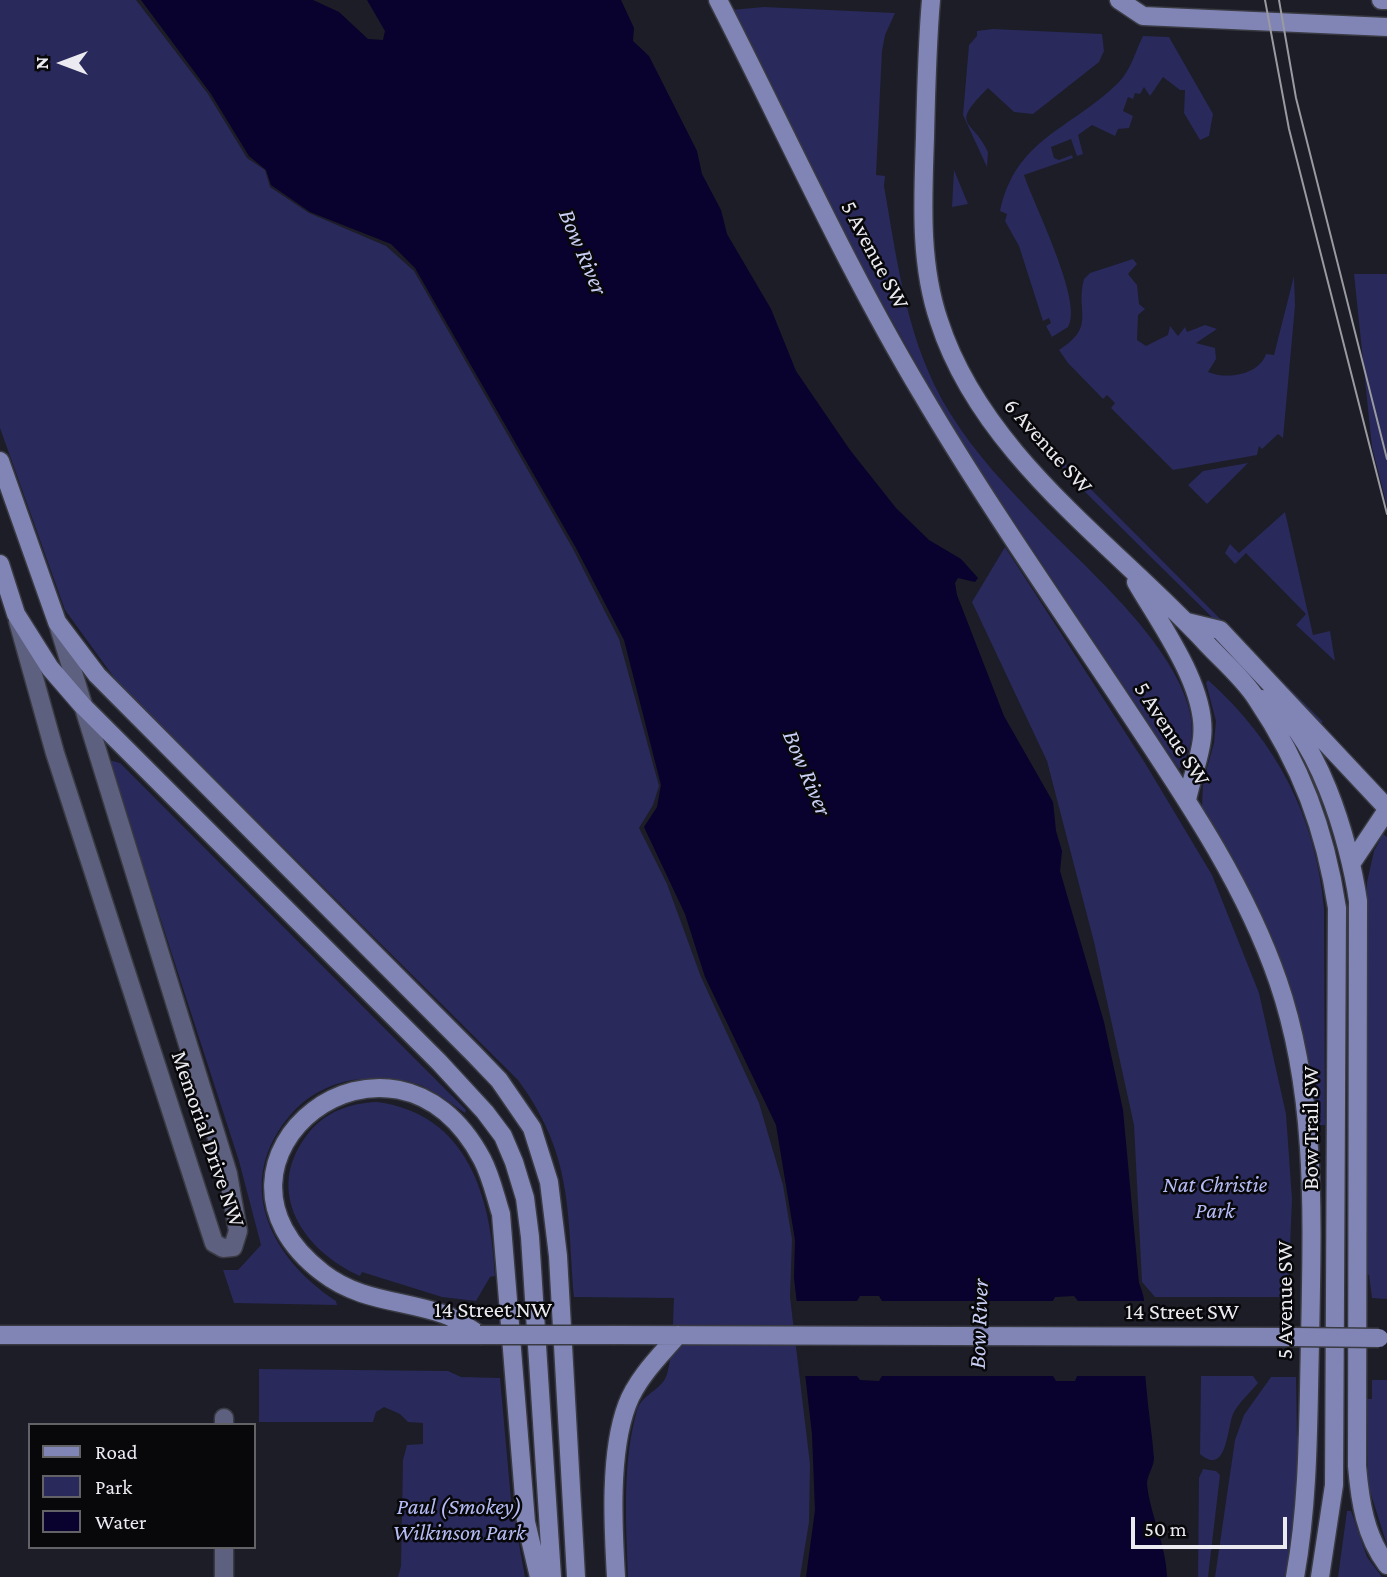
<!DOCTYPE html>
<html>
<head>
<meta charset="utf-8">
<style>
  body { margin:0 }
  #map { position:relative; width:1387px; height:1577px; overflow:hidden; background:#1c1d26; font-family:"Crimson Pro",serif }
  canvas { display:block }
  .legend { position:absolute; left:28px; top:1423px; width:228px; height:126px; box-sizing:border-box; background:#08080b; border:2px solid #626267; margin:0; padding:9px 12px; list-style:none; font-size:21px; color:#eaeaf0 }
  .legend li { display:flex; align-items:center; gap:14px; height:35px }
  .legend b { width:35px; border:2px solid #626267 }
  .north { position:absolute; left:28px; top:28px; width:70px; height:70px; -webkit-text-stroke:5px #08080b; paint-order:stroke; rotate:270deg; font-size:19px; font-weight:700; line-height:28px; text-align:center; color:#eaeaf0 }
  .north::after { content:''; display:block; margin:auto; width:24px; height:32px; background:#eaeaf0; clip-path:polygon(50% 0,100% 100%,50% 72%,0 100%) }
  .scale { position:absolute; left:1131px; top:1517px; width:156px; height:32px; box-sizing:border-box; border:4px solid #eaeaf0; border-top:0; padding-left:9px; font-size:21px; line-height:24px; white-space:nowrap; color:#eaeaf0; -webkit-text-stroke:5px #08080b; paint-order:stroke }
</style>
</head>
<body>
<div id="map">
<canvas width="1387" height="1577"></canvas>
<ul class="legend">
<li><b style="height:9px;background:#8185b6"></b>Road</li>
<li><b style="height:19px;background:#29295b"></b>Park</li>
<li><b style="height:19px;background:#09012e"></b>Water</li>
</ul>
<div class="north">N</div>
<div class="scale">50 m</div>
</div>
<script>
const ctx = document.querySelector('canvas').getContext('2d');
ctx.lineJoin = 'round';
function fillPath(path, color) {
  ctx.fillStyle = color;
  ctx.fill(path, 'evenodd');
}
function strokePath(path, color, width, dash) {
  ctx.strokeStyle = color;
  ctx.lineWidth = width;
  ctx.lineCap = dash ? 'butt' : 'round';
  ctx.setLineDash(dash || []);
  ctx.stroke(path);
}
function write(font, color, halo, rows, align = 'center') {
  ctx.font = font + ' "Crimson Pro",serif';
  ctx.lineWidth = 5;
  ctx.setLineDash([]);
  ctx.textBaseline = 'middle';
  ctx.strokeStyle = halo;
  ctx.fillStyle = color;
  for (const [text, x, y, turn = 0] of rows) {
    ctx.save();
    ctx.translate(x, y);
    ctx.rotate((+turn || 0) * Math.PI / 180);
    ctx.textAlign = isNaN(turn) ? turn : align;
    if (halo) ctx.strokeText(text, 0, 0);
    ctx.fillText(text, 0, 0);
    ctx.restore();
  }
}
const green = new Path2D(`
  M0,0H136L208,94L247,158L265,170L270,187L309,213L386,246L414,271L573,549L619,639L659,786L653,805L639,828L667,884L701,977L759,1103L783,1185L792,1239L790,1297L810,1464L809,1522L800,1577H628C626,1523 622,1463 637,1410C641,1396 658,1391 665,1379C673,1364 673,1316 674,1298L574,1297C567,1210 573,1155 518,1080L118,683L65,610L0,428Z
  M764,7L895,13L885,35L882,51L876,175L885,176L884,186C898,265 907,344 950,413C975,454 1009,489 1042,523C1087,570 1237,694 1179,769L959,440L857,258L731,10Z
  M993,29L1102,34L1104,51L1099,62L1033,114L1014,112L988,88C948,128 973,118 988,152L987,167L963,115L969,45L977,36V31Z
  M1143,36L1169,37L1213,114L1209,136L1200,140L1184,113L1185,90H1180L1163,77L1150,96L1144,87L1140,94L1135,93L1133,99L1128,97L1123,111L1133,116L1129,128L1118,129L1115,136L1092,125L1078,135L1083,154L1077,156L1071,139L1051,147L1054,158L1059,160L1072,155L1073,158L1024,175C1034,205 1084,303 1068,327L1052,337L1046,326L1051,323L1049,318L1043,321L1019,246L1005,221L1007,214L1000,211C1016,138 1070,130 1118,83C1131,70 1135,52 1143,36Z
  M954,170L968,204L952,207Z
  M1133,259L1137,264L1128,274L1137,285L1139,304L1145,309L1138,315L1137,340L1146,346L1168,335L1170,326L1178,336L1185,327L1187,332L1205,325L1217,329L1196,343L1215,348L1216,359L1208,372C1227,380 1259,375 1266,354L1274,355L1294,276L1295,306L1283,438L1278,434L1262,449L1259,446L1257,455L1173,470L1111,408L1115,403L1107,395L1103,399L1068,363L1059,350C1097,326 1075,312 1084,279L1090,273Z
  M1354,274H1387V506L1372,447Z
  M1012,410L1323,722L1320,724L1076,483V479L1059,465Z
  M1248,463L1207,504L1188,485L1203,471Z
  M1285,512L1313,635L1330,631L1335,661L1296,625L1306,614L1246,553L1235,564L1225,553L1230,544L1239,553Z
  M1005,547L1145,763L1212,875L1259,993L1286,1114L1292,1199L1288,1297H1155L1142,1282L1134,1125L1094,942L1047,761L972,602Z
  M1208,680C1277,742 1316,817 1324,909L1325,1125H1314L1235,867L1202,808L1203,782L1214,743L1216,721L1206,683Z
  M109,760L120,763L466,1110L465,1113C451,1103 436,1092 420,1085C405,1079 383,1078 367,1079C339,1079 311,1092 292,1113C232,1181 269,1257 336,1301L337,1305L234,1303L223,1270H238L261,1245L239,1161Z
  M1383,834L1387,837V1299L1372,1298L1369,1275L1365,1274L1367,882L1374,851Z
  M377,1102C468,1114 491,1197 495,1276L490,1277L476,1301L442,1297L362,1272L360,1276C304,1251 263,1192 307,1135C324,1112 350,1103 377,1102Z
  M259,1369L448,1371L461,1377L500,1378L511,1500L525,1577H398L401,1566L403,1460L407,1445L423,1444V1423L408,1422L400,1414L384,1407L376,1412L373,1422H259Z
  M1201,1376H1253L1258,1383C1250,1393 1238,1403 1233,1414C1227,1428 1227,1477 1200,1454Z
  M1271,1377H1296L1297,1436L1302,1438L1289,1577H1215L1235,1440L1244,1415Z
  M1372,1380H1387V1545L1368,1485L1367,1399H1372Z
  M1203,1469L1216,1471L1220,1475L1208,1577H1198L1199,1478Z
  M1347,1511H1351L1367,1557L1382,1577H1338Z`);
const water = new Path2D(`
  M141,0H313L339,12L368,39L383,40L385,31L367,0H621L634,28L633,41L649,56L697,151L702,174L721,210L727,234L771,309L796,371L850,450L896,508L929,540L961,559L978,578L975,582L958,578L955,583L957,595L1004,716L1053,802L1056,831L1062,851L1060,871L1104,1022L1123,1110L1139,1283C1152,1313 1143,1351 1146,1384C1148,1409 1152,1434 1154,1458C1154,1467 1147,1475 1147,1484C1150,1515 1166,1544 1167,1577H806L815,1510L812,1434L794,1278L795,1240L776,1125L705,977L685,914L644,827L657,807L661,785L624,640L576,548L415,268L391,244L310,212L271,185L266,170L249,156L211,94Z`);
const pier = new Path2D(`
  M860,1296H879L882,1301H1053L1055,1297L1074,1296L1078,1301H1149V1376H1077L1075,1381H1056L1053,1376H882L879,1381L860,1380L857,1376H802L793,1301H857Z`);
const street = new Path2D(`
  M18,621L55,753L214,1243L223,1248L233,1247L238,1231L228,1174L58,624
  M224,1418V1425
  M224,1547V1577`);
const secondary = new Path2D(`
  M718,0C785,131 846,267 922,394C985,501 1057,604 1126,708C1183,794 1244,882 1278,981C1318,1097 1312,1223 1310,1343C1308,1422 1309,1499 1295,1577
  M931,0C927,46 926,92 925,137C923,199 919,262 939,321C982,455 1114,544 1206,643C1223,661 1243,678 1256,698C1301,765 1325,829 1337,908L1334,1485L1320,1577
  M1119,0L1143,16L1387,27
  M1381,0H1387
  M0,461L57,622L97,675L474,1054L499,1080L532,1128L549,1182L558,1256L576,1577
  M0,564L16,614L50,668L82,705L439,1062L485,1112L503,1136L514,1162L525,1198L530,1237L552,1577
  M1136,582C1160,624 1208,688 1202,738C1200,758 1191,780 1187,800
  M1187,622L1220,630L1387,808
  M1262,699C1317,726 1350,844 1358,901L1357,1466C1360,1501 1365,1536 1387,1565
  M1353,861L1387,810
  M0,1335H480
  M480,1335C469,1328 456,1318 443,1314C402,1300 359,1301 323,1273C176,1161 392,990 482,1159C491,1176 495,1195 501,1214L526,1522L539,1577
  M615,1335L1295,1337
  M616,1577C613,1526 609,1453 627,1405C637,1378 660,1356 678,1335`);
const tram = new Path2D(`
  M1265,0L1289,129L1387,514
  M1279,0L1296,98L1387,459`);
const secondaryBridge = new Path2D(`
  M480,1335H615
  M1295,1337L1379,1338`);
const streetNames = [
  ["5 Avenue SW",875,255,62],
  ["6 Avenue SW",1048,446,48],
  ["5 Avenue SW",1172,734,57],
  ["Bow Trail SW",1311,1128,-90],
  ["Memorial Drive NW",208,1139,71],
  ["5 Avenue SW",1285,1300,-90],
  ["14 Street NW",493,1310],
  ["14 Street SW",1182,1312]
];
const parkNames = [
  ["Nat Christie",1215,1185],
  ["Park",1215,1211],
  ["Paul (Smokey)",459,1507],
  ["Wilkinson Park",459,1533]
];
const waterNames = [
  ["Bow River",583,252,67],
  ["Bow River",807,773,67],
  ["Bow River",979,1324,-88]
];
fillPath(green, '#29295b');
fillPath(water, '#09012e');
fillPath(pier, '#1c1d26');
strokePath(street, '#393a42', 21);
strokePath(secondary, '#393a42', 21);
strokePath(street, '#5d607e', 18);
strokePath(secondary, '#8185b6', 18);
strokePath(tram, '#9a9aa1', 2);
strokePath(secondaryBridge, '#393a42', 21, []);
strokePath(secondaryBridge, '#8185b6', 18);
write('23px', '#eaeaf0', '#08080b', streetNames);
write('italic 23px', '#b6bcf6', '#08080b', parkNames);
write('italic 24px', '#cacff6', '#08080b', waterNames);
</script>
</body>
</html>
